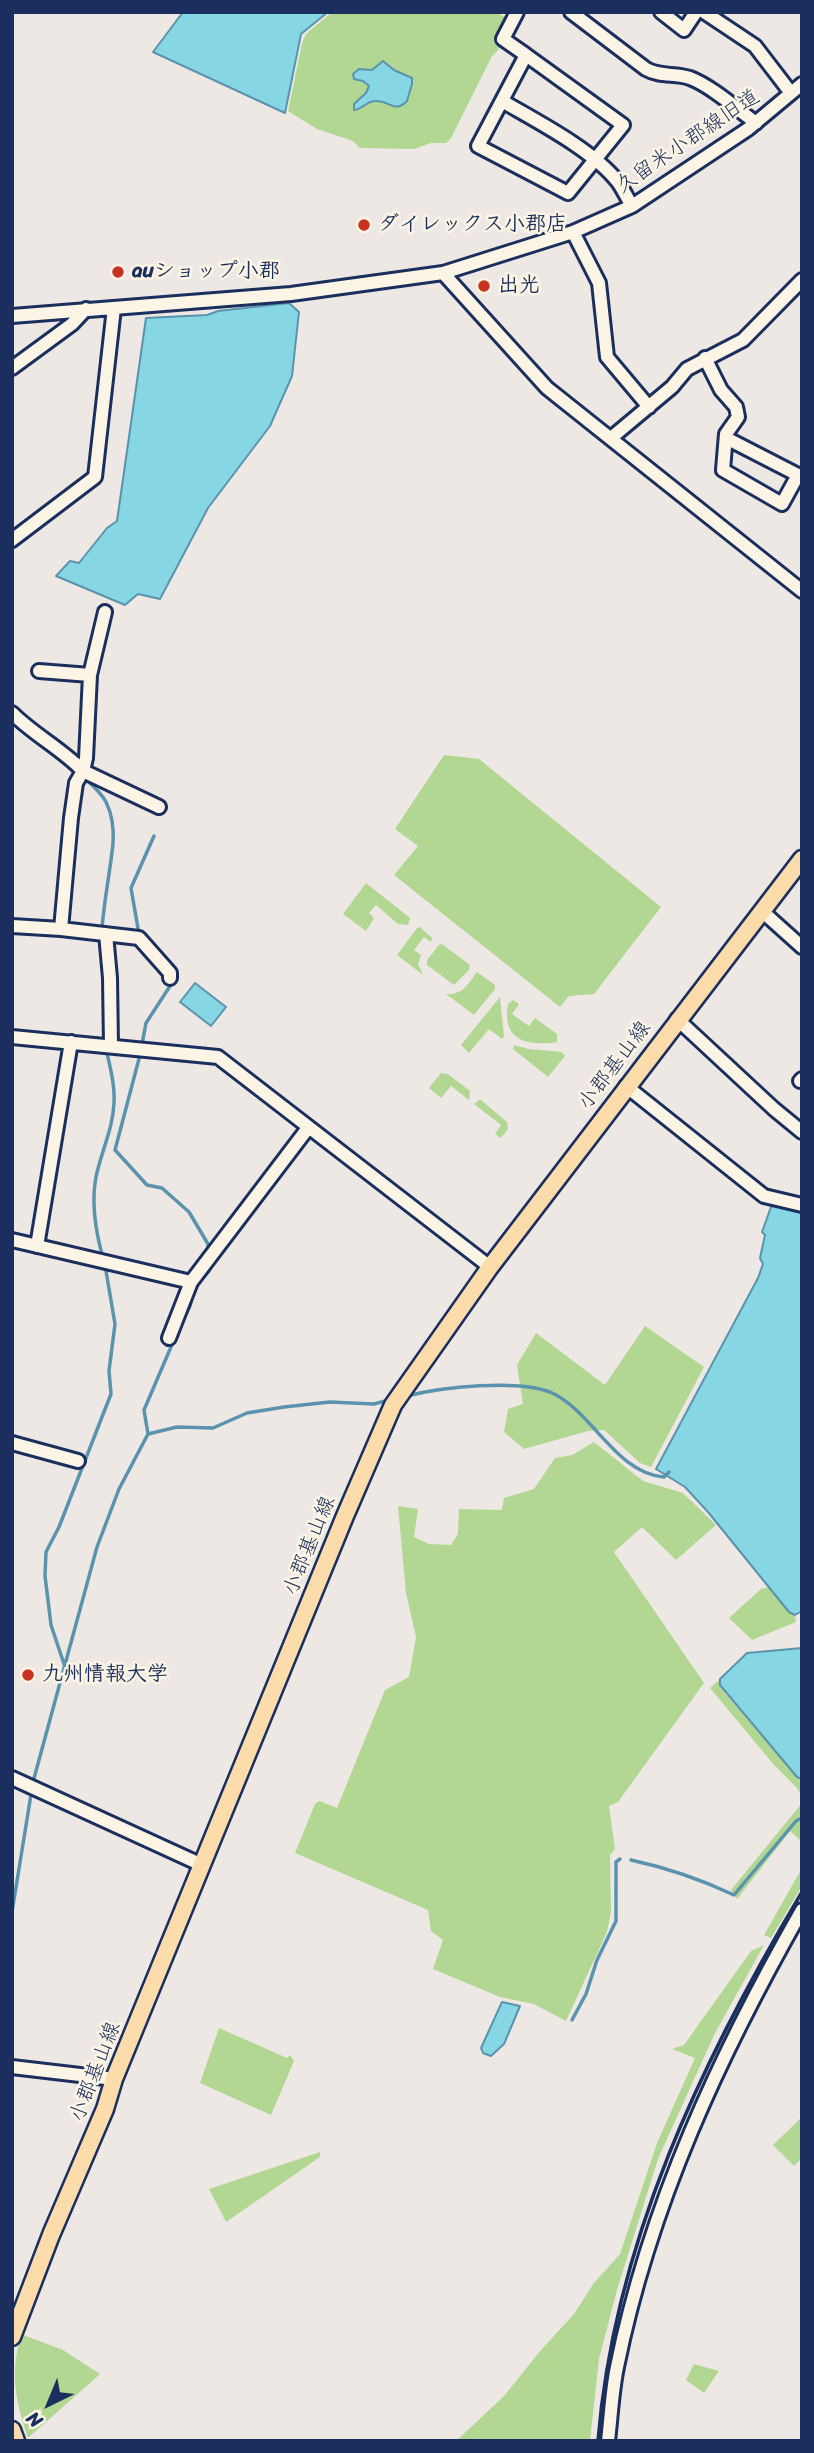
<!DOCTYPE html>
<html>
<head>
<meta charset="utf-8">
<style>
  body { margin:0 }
  #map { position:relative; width:814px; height:2453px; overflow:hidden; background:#eee8e5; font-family:Sriracha,sans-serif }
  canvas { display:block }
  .frame { position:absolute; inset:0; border:14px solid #1b2f5e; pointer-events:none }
  .north { position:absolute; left:14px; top:2369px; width:70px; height:70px; -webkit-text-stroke:5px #fcf5e5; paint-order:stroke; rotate:223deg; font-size:19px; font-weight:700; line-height:28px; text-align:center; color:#1b2f5e }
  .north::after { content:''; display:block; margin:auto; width:24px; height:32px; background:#1b2f5e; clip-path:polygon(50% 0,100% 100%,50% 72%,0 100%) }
</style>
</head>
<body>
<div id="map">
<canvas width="814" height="2453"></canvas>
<div class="frame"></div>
<div class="north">N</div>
</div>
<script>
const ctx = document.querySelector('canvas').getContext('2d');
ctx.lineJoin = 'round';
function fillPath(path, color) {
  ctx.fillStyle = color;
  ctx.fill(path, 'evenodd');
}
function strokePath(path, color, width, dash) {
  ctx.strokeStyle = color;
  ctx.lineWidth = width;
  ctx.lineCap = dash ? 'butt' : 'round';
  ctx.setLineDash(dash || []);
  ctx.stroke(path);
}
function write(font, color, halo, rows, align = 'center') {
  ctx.font = font + ' Sriracha,"Klee One",sans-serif';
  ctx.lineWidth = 5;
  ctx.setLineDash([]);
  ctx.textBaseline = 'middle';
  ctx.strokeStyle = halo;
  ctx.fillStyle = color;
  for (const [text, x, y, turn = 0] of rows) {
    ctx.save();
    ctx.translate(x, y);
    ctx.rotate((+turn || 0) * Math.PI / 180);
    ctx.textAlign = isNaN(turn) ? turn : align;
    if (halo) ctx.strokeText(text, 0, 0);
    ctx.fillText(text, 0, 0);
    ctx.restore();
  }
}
const green = new Path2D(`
  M332,12H495L507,18L499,34V49L492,56L451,138L446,143H431L414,149L360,148L353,141L317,129L288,111L302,43L306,34Z
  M444,755L479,759L661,907L594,994L569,996L560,1007L394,875L418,846L395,829Z
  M366,883L410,918L408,925L398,924L376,905L369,913L374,918L366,931L343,914Z
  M420,927L432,938L431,942L424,937L414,950L421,955L418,964L423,975L397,955L417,928Z
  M442,944L470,965L469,970L454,985L427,965V960L439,945Z
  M477,972L495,985V989L474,1015L446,994C463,995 467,985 477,972Z
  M500,997L504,1036L502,1039L489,1029L469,1053L461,1045Z
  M513,1000L519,1004L512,1014L529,1026L535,1018L557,1034V1042C550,1044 543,1043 535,1043C512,1041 504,1027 508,1004Z
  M514,1045L529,1049L561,1052L565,1056L548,1077L513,1049Z
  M441,1073L448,1074L470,1091L469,1100L451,1086L441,1098L429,1088Z
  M479,1100H481L507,1122L508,1129L501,1138L495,1134L501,1125L474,1104Z
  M645,1326L704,1367L651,1467L640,1463L604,1430L588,1431L524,1449L504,1432L508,1409L523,1404L517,1365L536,1333L605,1385Z
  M594,1442L643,1481L683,1493L716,1525L676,1560L642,1527L614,1552L704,1683L618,1802L609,1806L615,1849L610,1855L611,1912L607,1932L566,2021L534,2004L500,1997L433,1969L443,1940L431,1931L428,1910L295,1853L315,1804L319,1801L337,1808L385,1690L409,1677L416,1637L406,1593L398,1506L418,1509L414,1537L429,1544L451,1545L458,1534L459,1509L502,1510L504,1498L534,1489L555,1458L572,1455Z
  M769,1587L788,1612L795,1615L796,1622L752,1640L729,1618L761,1589Z
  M720,1679L724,1692L797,1777L802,1779V1797L797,1788L774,1765L710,1688Z
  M802,1803V1842L790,1831L737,1899L731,1890Z
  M802,1868V1886L771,1938L764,1935Z
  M764,1945L715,2033L658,2159L617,2290L599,2359L590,2441H456L504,2396L541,2350L574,2314L594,2283L620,2254L657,2143L695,2058L672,2049L684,2045L751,1951Z
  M219,2028L287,2058L290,2055L294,2061L271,2115L200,2083Z
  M802,2117V2158L794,2166L773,2145Z
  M320,2152V2157L226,2222L209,2189Z
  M21,2334L63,2350L100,2374L28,2438C15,2399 10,2375 21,2334Z
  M694,2364L719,2371L704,2393L686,2380Z`);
const water = new Path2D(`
  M183,12H328L301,34L285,113L153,52Z
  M383,61L394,70L412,78V84L407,101C395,114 389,100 375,101C367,101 363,109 354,110V104L366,93L369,86L363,81L354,79L353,74L359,69L372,70Z
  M289,303L299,312L292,376L270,426L208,508L160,599L138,594L125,605L56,576L70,561L79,563L107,528L117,521L146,318L207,315L218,311Z
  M195,983L226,1007L211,1026L180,1002Z
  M772,1204L802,1209V1611L795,1615L789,1612L708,1512L685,1487L656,1469L758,1278L763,1264L760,1258L765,1235L762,1232Z
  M802,1648V1779L797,1777L720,1685V1679L747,1653Z
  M502,2002L520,2006L504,2044L491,2056L483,2053L481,2048Z`);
const stream = new Path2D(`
  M12,721C34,744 94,778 106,802C112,814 114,830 113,844C110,872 104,901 102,929
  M139,934L131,888L154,836
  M172,983L146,1023L140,1055L115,1150L147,1185L162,1188L189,1212L208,1244V1251
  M103,1258C96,1233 91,1203 96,1177C101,1152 113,1129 114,1103C115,1085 110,1066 106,1049
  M180,1326L190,1306L194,1287L209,1271V1265
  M407,1396C442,1387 517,1379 550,1392C592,1410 615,1473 664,1477L669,1472
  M148,1434L177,1427L213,1428L247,1413L284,1407L330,1402L374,1404L389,1400
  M64,1664L51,1625L45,1576L46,1552L59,1527L111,1394L109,1371L115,1324L105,1265
  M631,1860C668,1868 700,1879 734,1895L796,1821L802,1818
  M12,1912L33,1782L97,1547L119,1489L148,1434L144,1410L174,1340
  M572,2020L586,1994L597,1960L616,1921V1862L620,1859`);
const minor = new Path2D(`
  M517,12L503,39L526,55L478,146L568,193L623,125L526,55
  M571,12L646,69C660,77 675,73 690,78C711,86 737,109 756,123
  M661,12L684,30L696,12
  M704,12L755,46L791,93
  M502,101C538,122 593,150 618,182C623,189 627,198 632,206
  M573,232L599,283L607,357L649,407
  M443,273L547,388L802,591
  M12,316L291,294L443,273L573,232L632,206L748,129L802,84
  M705,358L721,390L736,407L738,417L726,434L723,470L782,504L798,475L726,438
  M12,368L72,324L86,309
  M611,438L672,387L687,369L743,340L802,280
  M12,540L95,477L114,308
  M39,671L90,675
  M12,713C34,735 62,749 83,771L159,807
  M763,912L802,947
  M12,926L61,929L71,818L76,783L83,771L86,758L90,675L105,612
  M61,929L139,938L170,973V978
  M106,934L110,978L111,1046
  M677,1019L774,1109L802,1132
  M12,1037L218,1057L490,1267
  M800,1081L802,1079
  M626,1086L764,1196L802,1205
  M12,1240L191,1282
  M37,1246L71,1042
  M169,1338L191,1282L308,1128
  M12,1443L78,1461
  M12,1778L202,1865
  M12,2067L114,2079
  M608,2441C611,2416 612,2391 617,2367C650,2204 720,2054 802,1910`);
const major = new Path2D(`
  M12,2337L51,2235L105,2109L114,2079L345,1516L393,1405L490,1267L802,859
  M12,2430L16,2441`);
const rail = new Path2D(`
  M598,2441C614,2243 702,2060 802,1892`);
const markers = [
  [364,225,7,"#c8321e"],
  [118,272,7,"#c8321e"],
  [484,286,7,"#c8321e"],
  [28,1675,7,"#c8321e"]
];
const streetNames = [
  ["久留米小郡線旧道",688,142,-34],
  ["小郡基山線",615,1066,-53],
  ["小郡基山線",310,1546,-68],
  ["小郡基山線",96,2072,-69]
];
const poiNames = [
  ["ダイレックス小郡店",378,225],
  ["auショップ小郡",132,272],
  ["出光",498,286],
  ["九州情報大学",42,1675]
];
fillPath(green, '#b2d792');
fillPath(water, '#86d6e3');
strokePath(water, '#5b93ae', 2);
strokePath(stream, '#5b93ae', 3.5);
strokePath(minor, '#1b2f5e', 18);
strokePath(major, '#1b2f5e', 21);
strokePath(minor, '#fcf5e5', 12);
strokePath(major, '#fddcac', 16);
strokePath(rail, '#1b2f5e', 3.5);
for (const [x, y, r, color] of markers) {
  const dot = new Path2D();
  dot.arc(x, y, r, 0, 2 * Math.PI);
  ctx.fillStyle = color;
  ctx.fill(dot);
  strokePath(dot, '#fcf5e5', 2.5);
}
write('21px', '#1b2f5e', '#fcf5e5', streetNames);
write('bold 21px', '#1b2f5e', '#fcf5e5', poiNames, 'left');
</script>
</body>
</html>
